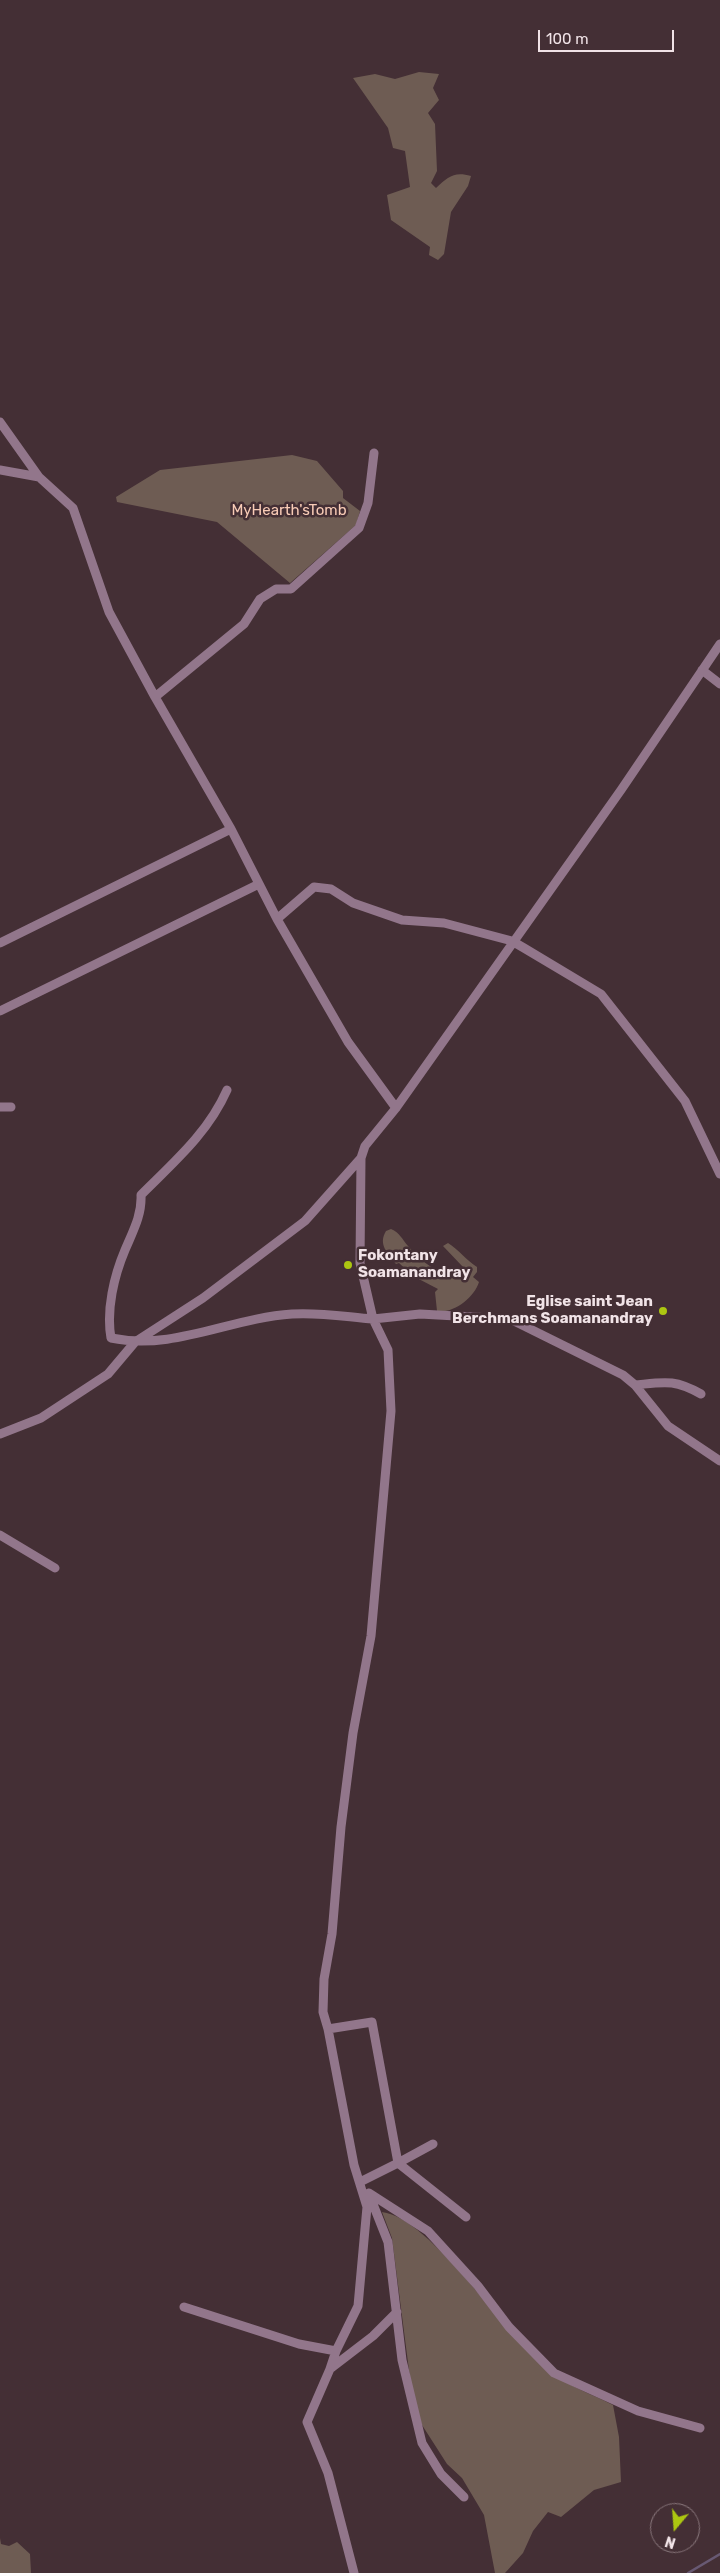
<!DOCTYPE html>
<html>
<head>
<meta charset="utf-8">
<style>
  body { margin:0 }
  #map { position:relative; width:720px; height:2573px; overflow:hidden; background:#442f35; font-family:Rubik,sans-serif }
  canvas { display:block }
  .north { position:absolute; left:650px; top:2503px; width:50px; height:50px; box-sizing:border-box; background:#442f35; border:1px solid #89777c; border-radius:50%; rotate:198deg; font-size:14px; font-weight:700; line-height:20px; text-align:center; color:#f1e3e7 }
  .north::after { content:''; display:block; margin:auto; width:18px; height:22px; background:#acc611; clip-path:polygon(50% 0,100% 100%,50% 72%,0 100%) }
  .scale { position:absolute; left:538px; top:30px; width:136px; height:22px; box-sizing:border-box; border:2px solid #f1e3e7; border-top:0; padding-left:6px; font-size:15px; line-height:18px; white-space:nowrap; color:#f1e3e7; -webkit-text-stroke:4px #442f35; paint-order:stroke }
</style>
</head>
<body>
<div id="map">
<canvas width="720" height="2573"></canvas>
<div class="north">N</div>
<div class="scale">100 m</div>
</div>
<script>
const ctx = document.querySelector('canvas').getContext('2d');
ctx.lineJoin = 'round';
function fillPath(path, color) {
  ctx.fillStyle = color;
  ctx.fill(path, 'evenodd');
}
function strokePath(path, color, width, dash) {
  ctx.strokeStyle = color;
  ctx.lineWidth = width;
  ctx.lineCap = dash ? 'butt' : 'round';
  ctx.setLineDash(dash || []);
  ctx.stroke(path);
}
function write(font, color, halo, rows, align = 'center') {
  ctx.font = font + ' Rubik,sans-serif';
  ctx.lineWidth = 5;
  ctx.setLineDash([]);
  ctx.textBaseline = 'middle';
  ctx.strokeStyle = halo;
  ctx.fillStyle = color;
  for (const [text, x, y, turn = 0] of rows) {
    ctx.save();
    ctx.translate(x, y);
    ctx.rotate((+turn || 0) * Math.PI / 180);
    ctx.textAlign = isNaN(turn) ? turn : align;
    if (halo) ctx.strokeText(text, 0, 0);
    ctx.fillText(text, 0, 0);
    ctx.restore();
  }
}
const green = new Path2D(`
  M419,72L439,74L433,88L439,100L428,113L435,124L437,171L431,183L436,188C448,177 454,171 471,176L468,186L451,212L444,254L438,260L429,255L430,247L391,220L387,195L410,187L405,151L393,148L388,128L353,78L375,74L395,79Z
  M292,455L317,461L343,491V498L360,511L356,525L290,583L217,522L117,502L116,497L160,470Z
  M391,1229C400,1233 402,1239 408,1246C420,1261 440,1277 459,1273L463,1267L443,1246L448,1243C459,1250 466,1260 477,1267V1272L473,1277L479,1282C474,1298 453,1314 437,1311L435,1292L438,1289L413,1276L399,1263L396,1264C387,1253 378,1244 386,1231Z
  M382,2212C432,2218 507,2339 552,2373C569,2386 593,2395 613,2405L619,2437L621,2482L594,2490L561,2517L548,2512L533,2531L523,2553L505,2573H495L484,2515L462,2478L447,2464L422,2425L414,2409L392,2238Z
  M0,2538L1,2544L9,2546L17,2542L30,2554L31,2573H0Z`);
const stream = new Path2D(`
  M688,2573L720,2554`);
const street = new Path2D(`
  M0,422L39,477L73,508L109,612L155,697L231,829L277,919L348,1042L396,1108
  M0,470L39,477
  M702,670L720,684
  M155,697L244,624L260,599L276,589H291L359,528L368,503L374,453
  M277,919L314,887L331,889L353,903L402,920L444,923L512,941L524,948L601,994L685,1101L720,1174
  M0,943L231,829
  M0,1011L259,884
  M227,1090C208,1133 174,1162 141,1195C142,1215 133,1231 125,1250C114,1276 106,1310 111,1338C174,1351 230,1318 292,1314C319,1312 347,1317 373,1319L388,1350L391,1411L371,1636L353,1733L341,1827L332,1934L324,1979L323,2012L328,2029L354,2165L367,2207L358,2306L336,2351L330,2369
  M0,1107H11
  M361,1158L360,1263L373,1319L420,1314L510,1319L623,1375L635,1385L668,1426L720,1461
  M635,1385C665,1382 674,1379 701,1394
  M0,1434L41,1418L108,1374L135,1342L203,1298L305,1221L361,1158L365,1146L396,1108L621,790L720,644
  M0,1535L55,1568
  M328,2029L372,2022L398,2163L360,2182
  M433,2144L398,2163L466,2217
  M369,2193L428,2231L478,2286L509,2327L554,2373L638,2411L700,2428
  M369,2194L388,2242L402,2360L422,2443L441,2474L464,2497
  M184,2307L299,2344L336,2351
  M354,2573L328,2473L307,2422L330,2369L373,2336L397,2312`);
const markers = [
  [348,1265,5,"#acc611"],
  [663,1311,5,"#acc611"]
];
const parkNames = [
  ["MyHearth'sTomb",289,511]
];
const poiNames = [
  ["Fokontany",358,1256],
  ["Soamanandray",358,1273],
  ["Eglise saint Jean",653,1302,"right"],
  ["Berchmans Soamanandray",653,1319,"right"]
];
fillPath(green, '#6e5c53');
strokePath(stream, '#685973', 2.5);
strokePath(street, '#92768b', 9);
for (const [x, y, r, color] of markers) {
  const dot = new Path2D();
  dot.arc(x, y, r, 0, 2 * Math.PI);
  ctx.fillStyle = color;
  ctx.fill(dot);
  strokePath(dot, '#442f35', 2);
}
write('15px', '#f8cbb6', '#442f35', parkNames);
write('bold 15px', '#f1e3e7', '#442f35', poiNames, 'left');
</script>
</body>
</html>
